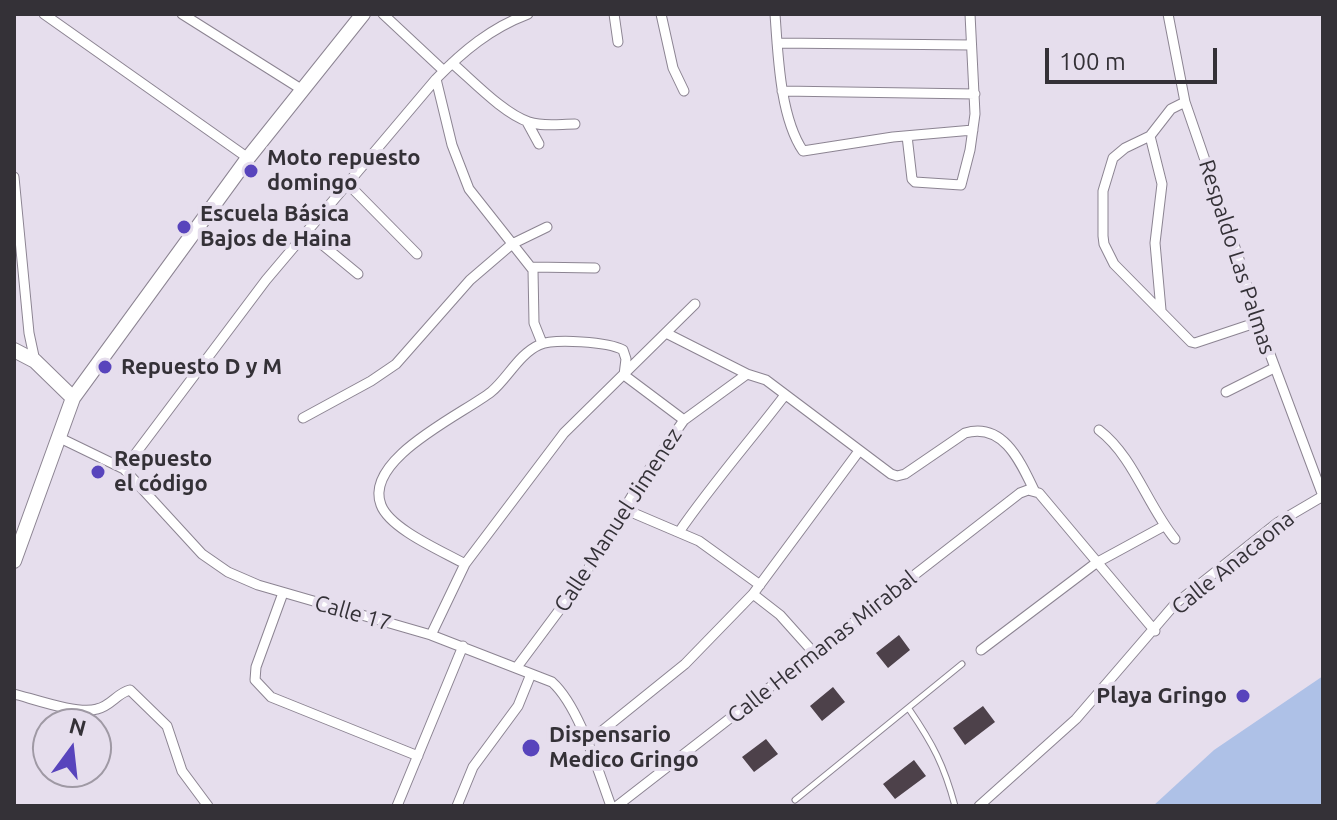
<!DOCTYPE html>
<html>
<head>
<meta charset="utf-8">
<style>
  body { margin:0 }
  #map { position:relative; width:1337px; height:820px; overflow:hidden; background:#e6deed; font-family:Ubuntu,sans-serif }
  canvas { display:block }
  .frame { position:absolute; inset:0; border:16px solid #343137; pointer-events:none }
  .north { position:absolute; left:32px; top:708px; width:80px; height:80px; box-sizing:border-box; background:#e6deed; border:2px solid #9f99a4; border-radius:50%; rotate:15deg; font-size:22px; font-weight:700; line-height:32px; text-align:center; color:#343137 }
  .north::after { content:''; display:block; margin:auto; width:28px; height:36px; background:#5844bc; clip-path:polygon(50% 0,100% 100%,50% 72%,0 100%) }
  .scale { position:absolute; left:1045px; top:48px; width:172px; height:36px; box-sizing:border-box; border:4px solid #343137; border-top:0; padding-left:10px; font-size:24px; line-height:28px; white-space:nowrap; color:#343137; -webkit-text-stroke:6px #e6deed; paint-order:stroke }
</style>
</head>
<body>
<div id="map">
<canvas width="1337" height="820"></canvas>
<div class="frame"></div>
<div class="north">N</div>
<div class="scale">100 m</div>
</div>
<script>
const ctx = document.querySelector('canvas').getContext('2d');
ctx.lineJoin = 'round';
function fillPath(path, color) {
  ctx.fillStyle = color;
  ctx.fill(path, 'evenodd');
}
function strokePath(path, color, width, dash) {
  ctx.strokeStyle = color;
  ctx.lineWidth = width;
  ctx.lineCap = dash ? 'butt' : 'round';
  ctx.setLineDash(dash || []);
  ctx.stroke(path);
}
function write(font, color, halo, rows, align = 'center') {
  ctx.font = font + ' Ubuntu,sans-serif';
  ctx.lineWidth = 8;
  ctx.setLineDash([]);
  ctx.textBaseline = 'middle';
  ctx.strokeStyle = halo;
  ctx.fillStyle = color;
  for (const [text, x, y, turn = 0] of rows) {
    ctx.save();
    ctx.translate(x, y);
    ctx.rotate((+turn || 0) * Math.PI / 180);
    ctx.textAlign = isNaN(turn) ? turn : align;
    if (halo) ctx.strokeText(text, 0, 0);
    ctx.fillText(text, 0, 0);
    ctx.restore();
  }
}
const water = new Path2D(`
  M1323,676V806H1153L1214,750Z`);
const building = new Path2D(`
  M899,635L910,650L888,668L876,653Z
  M833,687L845,702L822,721L810,706Z
  M983,706L995,722L965,745L953,728Z
  M766,739L778,754L754,772L742,757Z
  M914,760L926,776L895,799L883,784Z`);
const lane = new Path2D(`
  M909,709C933,744 944,765 955,806
  M795,800L962,664`);
const street = new Path2D(`
  M44,14L248,158
  M182,14L301,89
  M383,14L444,71
  M614,14L618,42
  M661,14L673,68L684,91
  M775,14C778,55 780,117 803,151L893,137L973,130
  M1168,14L1185,102L1239,259L1258,322L1323,496
  M777,43L971,45
  M452,63C473,81 504,114 529,122C543,127 560,124 575,124
  M436,79L452,145L469,189L533,270L534,323L542,343
  M782,91L975,94
  M1185,102L1171,109L1150,136L1125,148L1113,158L1103,191V236L1104,244L1114,264L1191,342L1195,343L1258,322
  M527,122L539,144
  M907,136L912,179L915,182L961,185L970,150L975,114L970,14
  M1150,136L1162,184L1155,243L1161,310
  M14,177L29,333L35,361
  M348,184L417,254
  M307,232L358,274
  M532,267L595,268
  M666,333L747,374
  M1226,392L1274,368
  M303,418L371,381L396,364L470,280L512,244L547,227
  M1099,430C1134,457 1147,505 1175,539
  M60,438L124,469L202,554L228,572L258,585L431,635L552,682C579,706 598,771 611,806
  M124,469L266,280L436,79C463,51 491,28 528,14
  M624,509L699,541L760,585
  M679,532C712,484 750,441 785,395
  M465,564C442,551 390,529 381,505C363,459 463,414 491,392C507,379 519,354 539,345C554,338 609,342 623,350L626,359L624,375L684,420
  M283,593L256,667L255,680L271,697L418,756
  M753,594L780,615L814,653
  M431,635L465,564L564,433L695,304
  M981,650L1096,563L1164,526
  M517,667L581,581L639,484L684,420L747,374L766,380L891,474L897,476L905,474L965,433C1003,422 1020,461 1034,490
  M14,694C34,699 78,715 97,709C111,706 117,693 130,690L167,726L182,771L208,806
  M587,743L685,664L753,594L859,451
  M397,806L463,646
  M457,806L473,767L518,706L531,674
  M617,806L1020,493L1028,490L1039,493L1155,631
  M979,806L1076,719L1175,604L1277,523L1323,496`);
const secondary = new Path2D(`
  M14,350L35,361L73,398
  M14,561L73,398L248,158L363,14`);
const markers = [
  [251,171,8,"#5844bc"],
  [184,227,8,"#5844bc"],
  [105,367,8,"#5844bc"],
  [98,472,8,"#5844bc"],
  [1243,696,8,"#5844bc"],
  [531,748,10,"#5844bc"]
];
const poiNames = [
  ["Moto repuesto",267,158],
  ["domingo",267,183],
  ["Escuela Básica",200,214],
  ["Bajos de Haina",200,239],
  ["Repuesto D y M",121,367],
  ["Repuesto",114,459],
  ["el código",114,484],
  ["Playa Gringo",1227,696,"right"],
  ["Dispensario",549,735],
  ["Medico Gringo",549,760]
];
const streetNames = [
  ["Respaldo Las Palmas",1237,257,72],
  ["Calle Manuel Jimenez",618,520,-57],
  ["Calle Anacaona",1233,563,-39],
  ["Calle 17",353,613,16],
  ["Calle Hermanas Mirabal",822,647,-38]
];
fillPath(water, '#aec1e7');
fillPath(building, '#4d414a');
strokePath(lane, '#8c8492', 7);
strokePath(street, '#8c8492', 11);
strokePath(secondary, '#8c8492', 16);
strokePath(lane, '#fff', 5);
strokePath(street, '#fff', 9);
strokePath(secondary, '#fff', 14);
for (const [x, y, r, color] of markers) {
  const dot = new Path2D();
  dot.arc(x, y, r, 0, 2 * Math.PI);
  ctx.fillStyle = color;
  ctx.fill(dot);
  strokePath(dot, '#e6deed', 3);
}
write('bold 22px', '#343137', '#e6deed', poiNames, 'left');
write('22px', '#343137', '#e6deed', streetNames);
</script>
</body>
</html>
